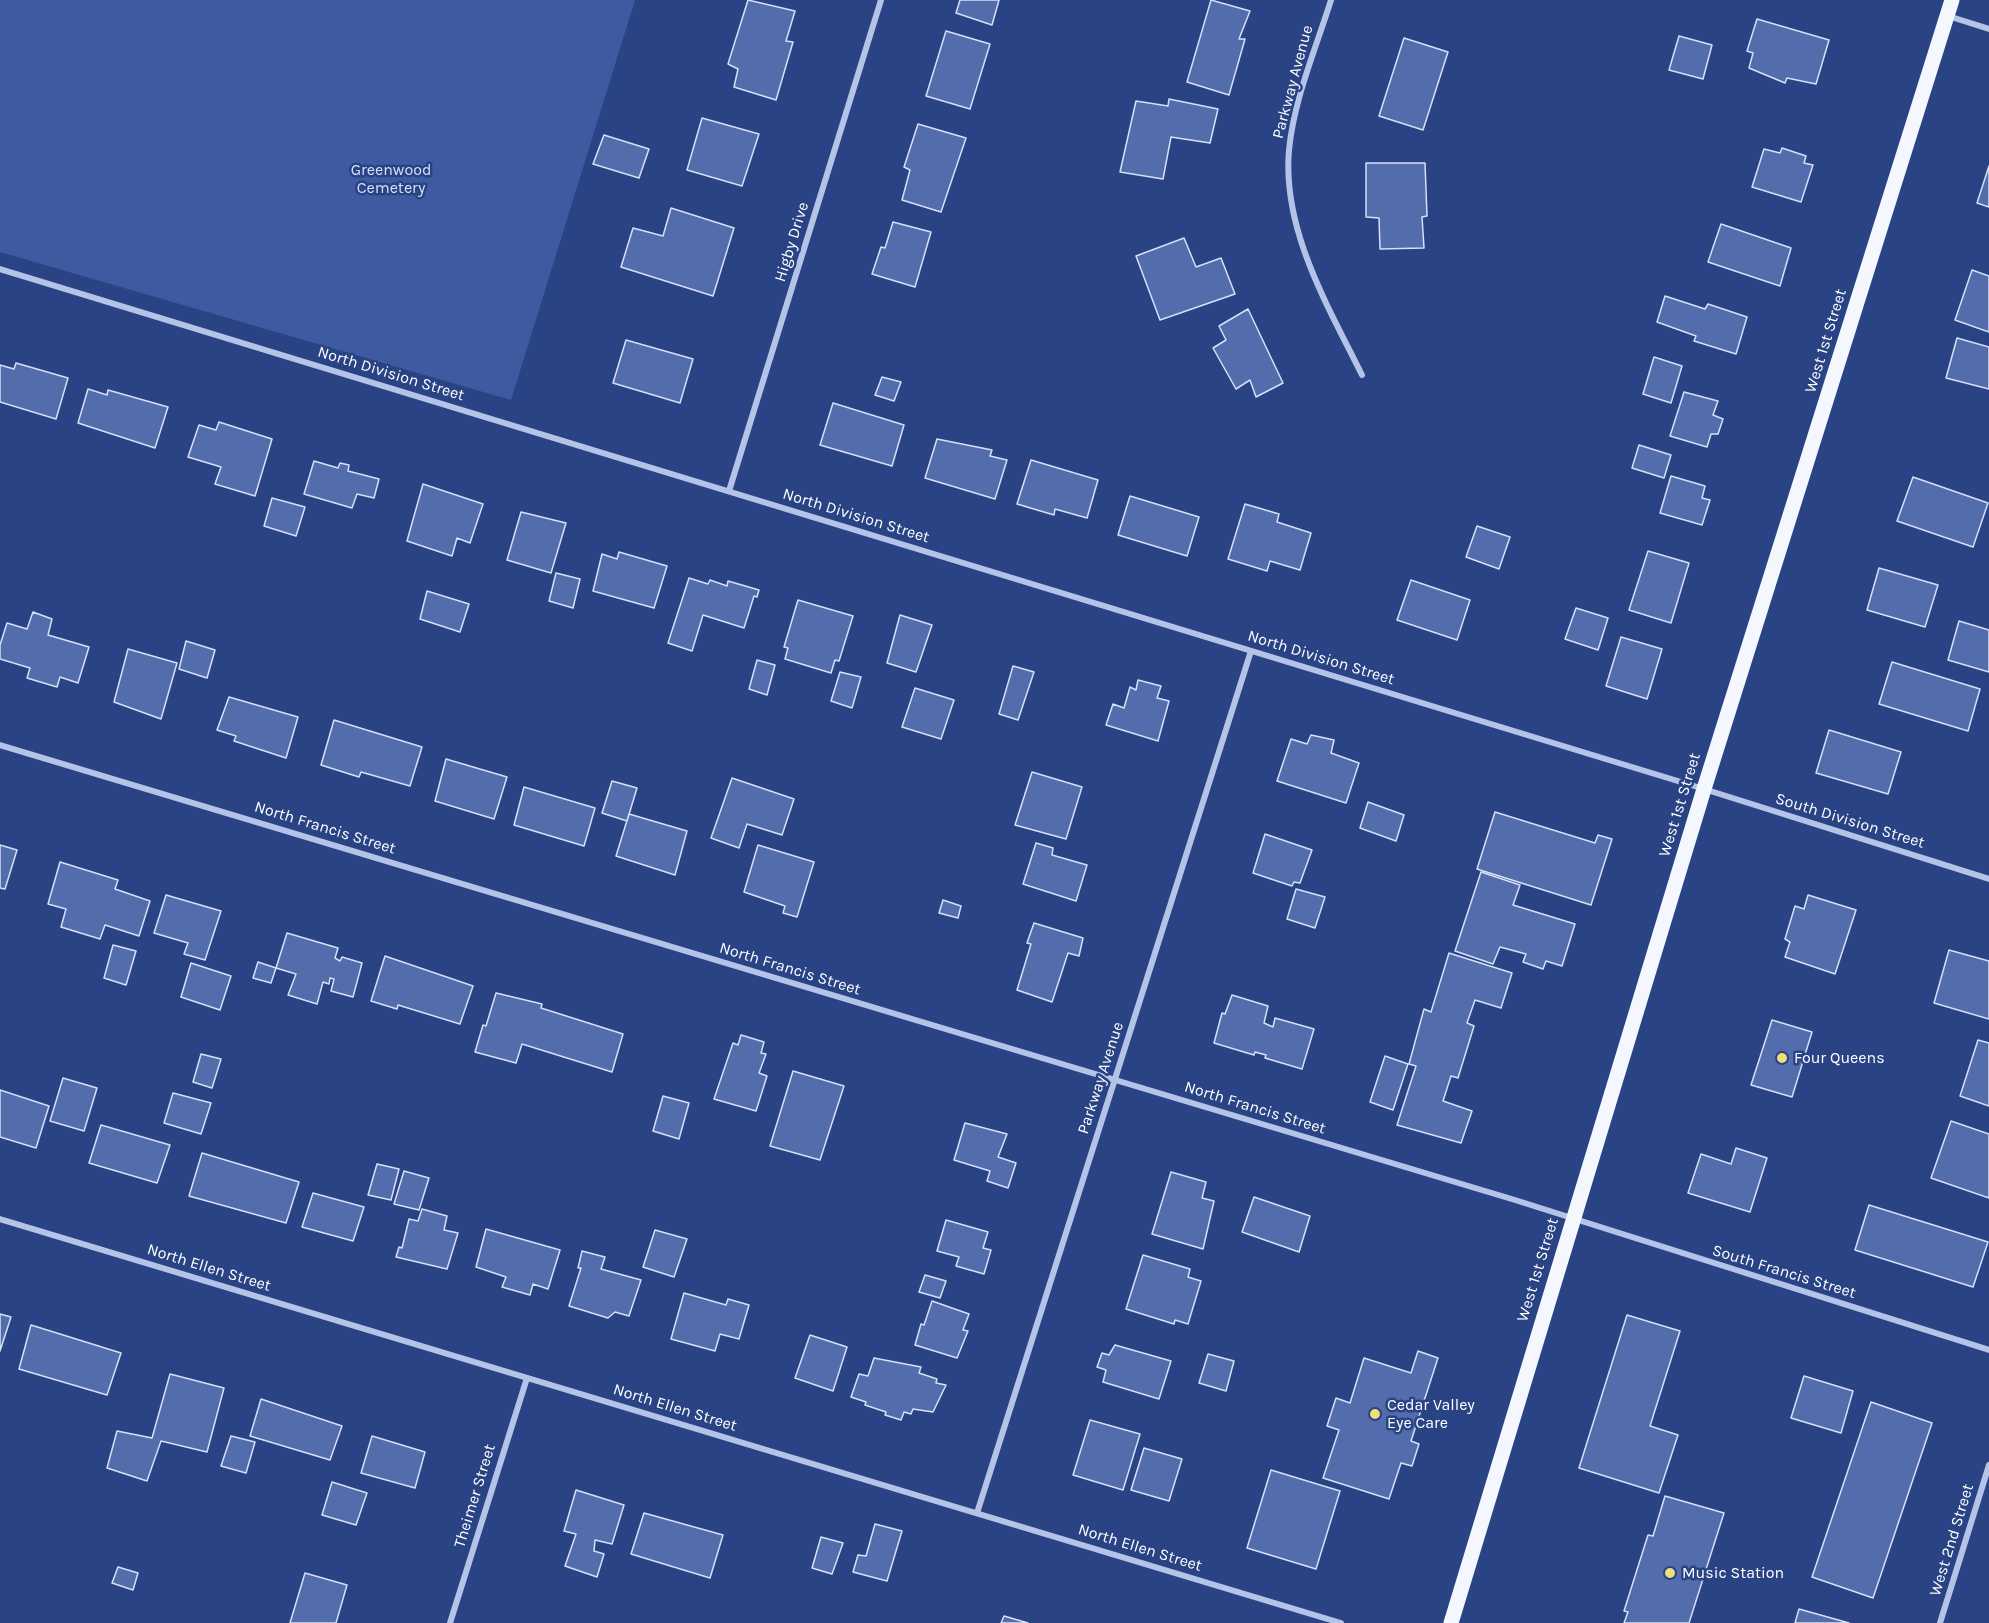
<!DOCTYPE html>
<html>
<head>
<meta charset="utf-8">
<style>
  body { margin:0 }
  canvas { display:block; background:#294384 }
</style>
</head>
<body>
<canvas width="1989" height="1623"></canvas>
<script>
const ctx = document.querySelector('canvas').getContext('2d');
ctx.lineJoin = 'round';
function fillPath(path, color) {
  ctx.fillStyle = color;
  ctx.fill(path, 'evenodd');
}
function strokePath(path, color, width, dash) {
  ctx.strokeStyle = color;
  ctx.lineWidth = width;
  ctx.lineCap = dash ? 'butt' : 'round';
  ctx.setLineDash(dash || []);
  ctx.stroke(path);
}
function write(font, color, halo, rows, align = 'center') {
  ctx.font = font + ' Karla,sans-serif';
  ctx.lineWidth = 5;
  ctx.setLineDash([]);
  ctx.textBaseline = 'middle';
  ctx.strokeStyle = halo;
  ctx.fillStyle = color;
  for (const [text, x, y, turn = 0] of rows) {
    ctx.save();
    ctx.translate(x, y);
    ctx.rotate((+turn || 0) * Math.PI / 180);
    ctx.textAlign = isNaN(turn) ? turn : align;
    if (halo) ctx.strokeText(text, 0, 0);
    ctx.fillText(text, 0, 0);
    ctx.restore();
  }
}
const green = new Path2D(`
  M0,0H635L511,400L0,252Z`);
const building = new Path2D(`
  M748,0L795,11L786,41L793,42L776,100L734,87L738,69L728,64Z
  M960,0H999L992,25L956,13Z
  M1211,0L1250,11L1239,39H1245L1229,95L1187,82Z
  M1757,19L1829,40L1816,84L1787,78L1785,83L1749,68L1753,53L1747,51Z
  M946,31L990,44L970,109L926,96Z
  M1679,36L1712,45L1703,79L1669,70Z
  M1404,38L1448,52L1423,130L1379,116Z
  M1169,99L1218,109L1210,143L1171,137L1163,179L1120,172L1136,101L1168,106Z
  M702,118L759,134L742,186L687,170Z
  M918,124L966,138L941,212L902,200L910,170L904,167Z
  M604,135L649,149L639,178L593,164Z
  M1782,148L1806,156L1804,163L1813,165L1801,202L1752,187L1764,149L1780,153Z
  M1366,163H1425L1427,216L1422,217L1424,248L1380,249L1379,218L1366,217Z
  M1989,166V207L1977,203Z
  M671,208L734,228L713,296L621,267L633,228L663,236Z
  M893,222L931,232L915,287L872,274L881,247L885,248Z
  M1721,224L1791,248L1780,286L1708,262Z
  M1184,238L1196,267L1221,258L1235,294L1160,320L1136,256Z
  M1972,270L1989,276V332L1955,320Z
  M1665,296L1705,309L1708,304L1747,317L1736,354L1694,341L1696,336L1657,322Z
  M1248,309L1283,383L1256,397L1250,380L1236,389L1213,348L1226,340L1219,326Z
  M1957,338L1989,347V389L1946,378Z
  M626,340L693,359L680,403L613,383Z
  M1654,357L1682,366L1671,403L1643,394Z
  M16,363L68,378L56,419L0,402V365L14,369Z
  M882,377L901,382L894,401L875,395Z
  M88,389L107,395L108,390L168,407L155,448L78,423Z
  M1684,392L1718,401L1713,415L1723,419L1718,434H1711L1707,447L1670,436Z
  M833,403L904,425L892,466L820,445Z
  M219,422L272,439L255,496L215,484L221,467L188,457L199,425L216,430Z
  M937,439L992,450L990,456L1007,460L995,499L925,478Z
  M1639,445L1671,455L1664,478L1632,468Z
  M1031,460L1098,480L1087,518L1055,509L1054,515L1017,504Z
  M314,461L338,468L340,463L349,465L348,471L379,479L374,498L357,494L352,508L304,494Z
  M1671,476L1705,486L1702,498L1710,500L1702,525L1660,513Z
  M1913,477L1988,503L1973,547L1897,521Z
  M423,484L483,504L470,543L457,538L452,556L407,541Z
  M1130,496L1199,517L1187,556L1118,535Z
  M272,498L305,507L296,536L264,526Z
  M1245,504L1279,514L1277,522L1311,533L1300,570L1270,561L1267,571L1228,559Z
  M521,512L566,523L551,573L507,560Z
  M1477,526L1510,537L1499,569L1466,557Z
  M1648,551L1689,563L1671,623L1629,610Z
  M619,552L667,566L654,608L593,591L602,554L617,559Z
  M1879,568L1938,585L1925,627L1867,610Z
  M556,573L580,579L573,608L549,601Z
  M689,578L708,584L710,580L727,586L728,581L759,590L757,597L754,596L744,628L703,615L692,651L668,643Z
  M1411,580L1470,600L1457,640L1397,620Z
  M427,591L469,604L460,632L420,619Z
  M798,600L853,616L839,661L835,660L831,673L785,659L788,648L784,647Z
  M1576,608L1608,618L1598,650L1565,639Z
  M33,612L52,619L48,635L89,647L78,683L60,677L57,687L27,678L30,668L0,659V645L7,623L27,629Z
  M900,615L932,625L916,672L887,663Z
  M1959,621L1989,630V672L1948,660Z
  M1621,637L1662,649L1647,699L1606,686Z
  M186,641L215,650L207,678L179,669Z
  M128,649L177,663L161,719L114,702Z
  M757,660L775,665L767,695L749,689Z
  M1892,662L1980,689L1968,731L1879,704Z
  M1013,666L1034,672L1018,720L999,714Z
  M840,672L861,677L852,708L831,701Z
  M1138,680L1161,686L1157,698L1169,701L1158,741L1106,725L1113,704L1124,708L1130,687L1136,690Z
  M915,688L954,700L941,739L902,727Z
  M229,697L298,717L286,758L234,741L236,736L217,730Z
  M334,720L422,747L410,786L361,772L359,777L321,765Z
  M1829,730L1901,752L1888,794L1816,773Z
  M1311,735L1334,740L1331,753L1359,763L1346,803L1277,781L1291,739L1307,744Z
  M446,759L507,777L494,819L435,801Z
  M1032,772L1082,787L1066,839L1015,825Z
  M732,778L794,799L782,835L747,824L739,848L711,838Z
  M612,781L637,788L627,821L602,813Z
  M524,787L595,808L584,846L514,825Z
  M1368,802L1404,815L1396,841L1360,828Z
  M1495,812L1595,843L1598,835L1612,839L1591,905L1477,869Z
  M629,814L687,831L675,875L616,856Z
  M1265,834L1312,850L1300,883L1294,882L1292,886L1253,873Z
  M1036,843L1053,848L1052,855L1087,865L1076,901L1023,884Z
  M0,845L17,850L5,889L0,888Z
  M758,845L814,862L797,917L783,913L785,906L744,892Z
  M60,862L118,880L115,889L150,901L139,936L105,925L100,939L61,927L66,909L48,904Z
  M1481,872L1520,885L1513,905L1575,924L1562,966L1546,961L1543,969L1523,962L1526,954L1500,947L1493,964L1455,951Z
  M1296,889L1325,897L1315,928L1287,919Z
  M166,895L221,911L205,960L184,954L188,943L154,933Z
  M1808,895L1856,910L1835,974L1785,957L1790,942L1785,939L1795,906L1804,909Z
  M943,900L961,906L958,918L939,913Z
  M1034,923L1083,938L1079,956L1068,953L1052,1002L1017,990L1031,944L1027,943Z
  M287,933L338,948L335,958L340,961L342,957L362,963L353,997L331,991L334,979L330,978L329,984L323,982L317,1004L288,995L296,974L276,968Z
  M113,945L136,951L126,985L104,978Z
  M1949,950L1989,961V1019L1934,1003Z
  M1449,953L1512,973L1501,1008L1475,1000L1467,1023L1474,1026L1458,1078L1451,1076L1443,1101L1472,1111L1461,1143L1397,1125L1416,1066L1409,1064L1424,1009L1431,1012Z
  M385,956L473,986L460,1024L398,1005L397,1009L371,1001Z
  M258,962L276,968L271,983L253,978Z
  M191,963L231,976L220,1010L181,997Z
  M496,993L542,1004L541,1008L623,1034L612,1072L522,1044L516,1063L475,1052L483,1025L486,1026Z
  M1232,995L1268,1006L1264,1023L1273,1027L1275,1018L1314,1029L1302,1069L1265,1058L1266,1055L1255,1052L1254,1055L1214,1043L1222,1013L1225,1014Z
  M1772,1020L1812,1032L1792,1097L1751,1085Z
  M741,1035L764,1042L761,1053L766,1054L759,1073L767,1076L756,1111L714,1099L733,1043L738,1045Z
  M1978,1040L1989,1043V1106L1960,1096Z
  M201,1054L221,1059L212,1088L193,1082Z
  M1385,1056L1408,1064L1393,1110L1370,1102Z
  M793,1071L844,1086L820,1160L770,1146Z
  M63,1078L97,1088L84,1131L50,1121Z
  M0,1090L49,1106L36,1148L0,1137Z
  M173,1093L211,1103L201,1134L164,1123Z
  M663,1096L689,1103L679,1139L653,1131Z
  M1951,1121L1989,1134V1198L1931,1178Z
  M965,1123L1007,1134L998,1157L1016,1163L1008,1188L987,1181L990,1171L954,1160Z
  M101,1125L170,1145L157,1183L89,1163Z
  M1736,1148L1767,1158L1750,1212L1688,1193L1701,1154L1731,1164Z
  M202,1153L299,1182L286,1223L189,1196Z
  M377,1164L399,1169L391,1200L368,1195Z
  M404,1171L429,1178L419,1210L394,1204Z
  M1171,1172L1206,1182L1202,1198L1214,1201L1203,1249L1152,1234Z
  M313,1193L364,1207L353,1241L302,1227Z
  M1254,1197L1310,1216L1299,1252L1242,1232Z
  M1869,1205L1988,1242L1973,1287L1855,1250Z
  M422,1209L447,1216L444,1230L458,1233L447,1269L396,1257L399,1247L402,1248L409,1219L418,1221Z
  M946,1220L988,1232L983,1248L991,1250L984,1274L956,1266L959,1257L937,1251Z
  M486,1229L560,1250L548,1289L533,1284L530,1295L502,1287L506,1277L476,1267Z
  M655,1230L687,1239L674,1277L643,1267Z
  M582,1251L605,1257L601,1269L641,1280L629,1316L615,1312L608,1318L569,1306L581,1268H578Z
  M1143,1255L1190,1269L1188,1277L1201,1281L1188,1324L1175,1320L1174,1324L1126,1309Z
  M925,1275L946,1281L940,1298L919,1292Z
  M684,1293L726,1305L728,1299L749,1305L739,1339L720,1334L715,1351L671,1339Z
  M932,1301L969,1314L963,1330L968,1331L957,1358L915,1345L921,1324L924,1325Z
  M0,1314L11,1317L0,1351Z
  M1627,1315L1680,1331L1650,1426L1678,1435L1659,1493L1579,1468Z
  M31,1325L121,1353L107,1395L19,1369Z
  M810,1335L847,1347L833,1391L795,1378Z
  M1115,1345L1171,1361L1159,1399L1103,1382L1106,1370L1097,1367L1102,1353L1109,1355Z
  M1418,1351L1438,1358L1411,1441L1419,1444L1412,1466L1401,1463L1389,1499L1323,1478L1339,1430L1327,1426L1336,1398L1350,1403L1364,1358L1411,1373Z
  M1208,1354L1234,1361L1226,1391L1199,1383Z
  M874,1358L921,1367L919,1373L937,1379L936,1383L946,1385L933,1412L913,1409L911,1414L904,1412L901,1420L885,1415L886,1412L865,1405L866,1402L851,1397L859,1374L868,1376Z
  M170,1374L224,1388L207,1452L161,1441L147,1481L107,1468L117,1431L152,1438Z
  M1804,1376L1853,1391L1841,1433L1791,1418Z
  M261,1399L342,1426L330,1460L250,1436Z
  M1871,1402L1932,1423L1873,1598L1812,1577Z
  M1090,1420L1140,1434L1123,1490L1073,1475Z
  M231,1436L255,1442L246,1473L221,1466Z
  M372,1436L425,1452L415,1488L361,1473Z
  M1144,1448L1182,1459L1169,1501L1131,1490Z
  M1271,1470L1340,1491L1316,1569L1247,1548Z
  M332,1482L367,1493L356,1525L322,1515Z
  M576,1490L624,1505L612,1544L595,1540L594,1551L604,1554L597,1577L565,1566L576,1534L564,1531Z
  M1665,1496L1724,1513L1689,1623H1624L1628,1612L1624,1611L1648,1535L1653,1536Z
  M644,1513L723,1535L710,1578L631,1554Z
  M875,1524L902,1531L887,1581L853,1572L858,1555L866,1556Z
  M821,1537L843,1543L832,1574L812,1568Z
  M118,1567L138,1573L133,1590L112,1583Z
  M305,1573L347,1585L336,1623H290Z
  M1799,1609L1849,1623H1795Z
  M1004,1616L1028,1623H1001Z`);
const minor = new Path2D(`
  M1331,0C1316,48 1294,99 1289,150C1282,230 1328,306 1362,375
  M1948,16L1989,29
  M0,269L1704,789L1989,879
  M729,491L881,0
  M0,745L1515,1200L1989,1350
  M0,1219L1341,1623
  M977,1513L1251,651
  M450,1623L527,1378
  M1940,1623L1989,1465`);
const primary = new Path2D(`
  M1451,1623L1704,789L1952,0`);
const markers = [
  [1782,1058,6,"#eedf7b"],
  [1375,1414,6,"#eedf7b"],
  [1670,1573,6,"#eedf7b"]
];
const streetNames = [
  ["Parkway Avenue",1293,82,-75],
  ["Higby Drive",792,242,-73],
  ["West 1st Street",1826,341,-73],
  ["North Division Street",391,374,17],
  ["North Division Street",856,516,17],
  ["North Division Street",1321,658,17],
  ["West 1st Street",1680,805,-73],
  ["South Division Street",1850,821,17],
  ["North Francis Street",325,828,17],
  ["North Francis Street",790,969,17],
  ["Parkway Avenue",1101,1078,-72],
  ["North Francis Street",1255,1108,17],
  ["North Ellen Street",209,1268,17],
  ["West 1st Street",1538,1270,-73],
  ["South Francis Street",1784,1272,17],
  ["North Ellen Street",675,1408,17],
  ["Theimer Street",475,1496,-73],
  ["West 2nd Street",1952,1540,-73],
  ["North Ellen Street",1140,1548,17]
];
const parkNames = [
  ["Greenwood",391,170],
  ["Cemetery",391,188]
];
const poiNames = [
  ["Four Queens",1794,1058],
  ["Cedar Valley",1387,1405],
  ["Eye Care",1387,1423],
  ["Music Station",1682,1573]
];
fillPath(green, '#3e5ba1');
fillPath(building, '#526cac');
strokePath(building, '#d7e0f6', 1.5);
strokePath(minor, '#b4c3e7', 6);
strokePath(primary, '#f5f7fe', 15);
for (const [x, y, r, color] of markers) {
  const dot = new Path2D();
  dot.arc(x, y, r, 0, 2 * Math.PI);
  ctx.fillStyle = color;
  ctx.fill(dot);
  strokePath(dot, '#294384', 2);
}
write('16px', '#fff', '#294384', streetNames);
write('16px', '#d7e0f6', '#294384', parkNames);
write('16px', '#fff', '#294384', poiNames, 'left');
</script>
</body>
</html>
